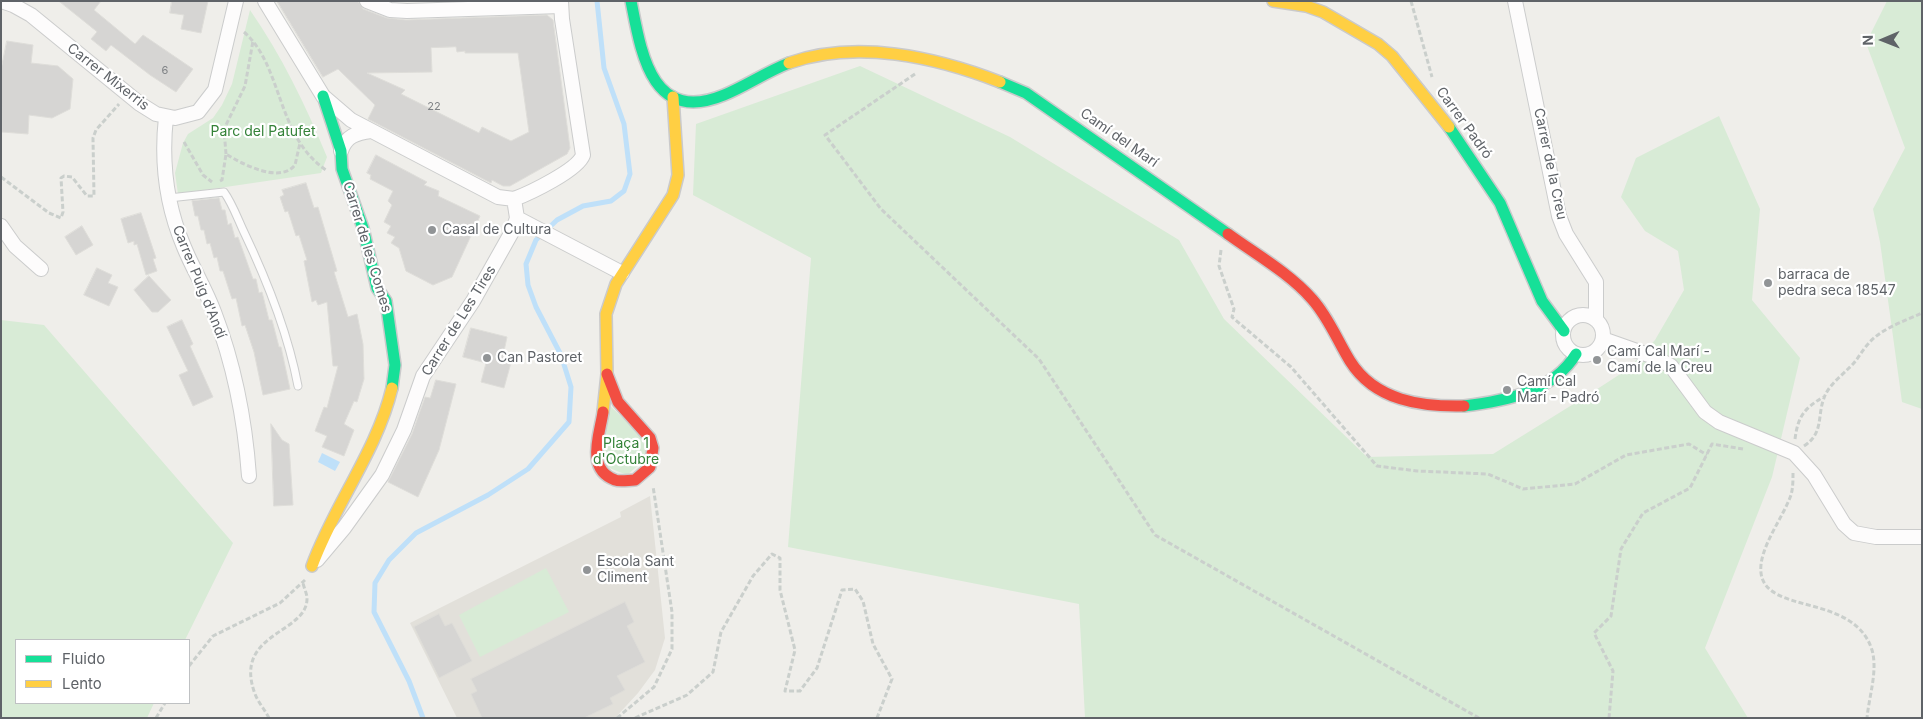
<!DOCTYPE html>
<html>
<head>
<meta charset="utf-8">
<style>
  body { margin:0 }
  #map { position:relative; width:1923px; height:719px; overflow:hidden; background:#efeeea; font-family:Inter,sans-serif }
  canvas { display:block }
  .frame { position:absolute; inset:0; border:2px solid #5f6368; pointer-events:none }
  .legend { position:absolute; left:15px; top:639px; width:175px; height:65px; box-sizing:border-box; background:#fff; border:1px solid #bfc1c3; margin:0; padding:6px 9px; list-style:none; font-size:15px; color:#5f6368 }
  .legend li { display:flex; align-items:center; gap:10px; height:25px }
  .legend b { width:25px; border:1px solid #bfc1c3 }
  .north { position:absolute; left:1858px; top:15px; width:50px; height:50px; -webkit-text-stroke:4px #fff; paint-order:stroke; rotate:269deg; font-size:14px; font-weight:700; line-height:20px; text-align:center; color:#5f6368 }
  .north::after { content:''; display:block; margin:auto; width:18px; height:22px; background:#5f6368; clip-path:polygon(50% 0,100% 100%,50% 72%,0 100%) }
</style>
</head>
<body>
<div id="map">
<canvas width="1923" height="719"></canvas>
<div class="frame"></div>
<ul class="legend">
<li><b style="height:6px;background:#16e098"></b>Fluido</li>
<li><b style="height:6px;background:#ffcf43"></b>Lento</li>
</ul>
<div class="north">N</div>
</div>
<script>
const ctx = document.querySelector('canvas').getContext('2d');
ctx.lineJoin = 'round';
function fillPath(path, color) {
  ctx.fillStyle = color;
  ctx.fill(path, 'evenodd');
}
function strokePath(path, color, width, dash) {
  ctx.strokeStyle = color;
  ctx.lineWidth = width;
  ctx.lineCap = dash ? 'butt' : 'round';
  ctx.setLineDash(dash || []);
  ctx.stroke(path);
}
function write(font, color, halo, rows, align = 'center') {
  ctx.font = font + ' Inter,sans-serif';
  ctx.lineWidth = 4.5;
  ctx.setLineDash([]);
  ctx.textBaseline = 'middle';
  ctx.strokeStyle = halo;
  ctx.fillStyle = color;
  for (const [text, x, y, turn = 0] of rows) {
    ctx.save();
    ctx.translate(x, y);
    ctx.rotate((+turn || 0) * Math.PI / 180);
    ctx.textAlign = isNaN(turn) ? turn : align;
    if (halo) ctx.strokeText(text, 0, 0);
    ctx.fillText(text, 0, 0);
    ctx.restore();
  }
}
const education = new Path2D(`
  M650,496L665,638L655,670L638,693L615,718H457L410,623L621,517L620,512Z`);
const green = new Path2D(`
  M1887,1H1922V409L1902,402L1880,242L1873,209L1905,148L1866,43Z
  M250,10C282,56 306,106 327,157L321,173L178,194L175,173L183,143L188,134L213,118L222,105L232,84Z
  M860,66L1010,137L1179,240L1224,319L1367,457L1493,454L1588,395L1628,369L1655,340L1684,290L1678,251L1645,231L1621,197L1636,158L1719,116L1760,209L1752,300L1800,358L1772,477L1705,648L1748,718H1085L1079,604L788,547L811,258L693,195L696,124Z
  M1,320L44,325L233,543L185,640H16V703H154L147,718H1Z
  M608,404L641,435L648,457L627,475L607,467L602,445Z
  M546,568L569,612L480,657L459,615Z`);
const water = new Path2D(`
  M322,453L340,462L335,471L318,462Z`);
const stream = new Path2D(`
  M423,718L409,681L374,612L375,583L389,560L416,533L488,495L528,469L569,422L571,387L561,355L536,307L528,285L526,264L536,240L557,220L583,206L611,201L624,191L630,174L624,124L604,68L597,1`);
const building = new Path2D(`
  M59,1H101L94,10L135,44L143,35L193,69L176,92L150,75L111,45L106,51L91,39L97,32Z
  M172,1H208L201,33L181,29L184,15L170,13Z
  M277,1H358L363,9L387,18L406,20L547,15L553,20L570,148L567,154L510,186H503L492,180L491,183L368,119L375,105L338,69L323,77ZM456,47L457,52L465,51V53H518L529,132L511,141L482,127L479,133L401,94L405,90L367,73L432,72L431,48Z
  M7,41L33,45L31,63L58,66L73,79L70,109L52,118L29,115L28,134L2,132L1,70Z
  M376,155L427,182L424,185L439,191L438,196L480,216L452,277L433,285L406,271L399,248L391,243L395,237L387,233L391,226L384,222L392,205L388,201L393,191L370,179L371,175L367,173Z
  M306,183L314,208L318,207L337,271L334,272L348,317L357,314L363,344L364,379L357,402L354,401L344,424L354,430L344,456L322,447L327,436L315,431L324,407L327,408L338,366H333L327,302L318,305L316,300L312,302L304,261L307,260L299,235L296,236L288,211L285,212L280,197L284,195L282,190Z
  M219,198L222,210H225L228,225L231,223L235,238L238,237L253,279H256L259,293L262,292L269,320H272L279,347H281L290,389L263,395L254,352L245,325L242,326L236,298L232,299L223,271H220L217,257L214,258L210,243L207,244L204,230H201L198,216H195L192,201Z
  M141,213L156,258L153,259L157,271L146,275L137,244L134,245V241L128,243L121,219Z
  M82,226L93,245L76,255L65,237Z
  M97,268L112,275L108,283L118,287L109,306L84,295Z
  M149,276L171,300L158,312H152L134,290Z
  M182,320L193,344L190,346L213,397L193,406L179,375L188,371L167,327Z
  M471,328L507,337L503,356L512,359L504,388L481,382L486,363L463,357Z
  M436,380L456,384L439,450L418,497L388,482L412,434L425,397L430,398Z
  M271,424L282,440L289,444L293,505L274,506Z
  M625,602L634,622L627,626L645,662L617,676L625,690L610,698L613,704L584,718H482L471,694L477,691L471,679Z
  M439,614L445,626L452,623L472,661L439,678L414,627Z`);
const path = new Path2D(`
  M1411,1L1432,77
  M244,32C283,66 276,136 326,170
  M915,74L825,135L881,209L1039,359L1155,535L1479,718
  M184,142L203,175L212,182
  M226,154L224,129L245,86L253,41
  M1,177L49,213L61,218L63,212L61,178L64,176L72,177L87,196H94L93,138L96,130L119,104
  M220,181L222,180L226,154C242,164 280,184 295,165L300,143
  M1221,250L1219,266L1234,309L1232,317L1291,367L1377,466L1417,471L1488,474L1523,489L1575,484L1626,455L1689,444L1707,455
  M1795,439C1798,416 1804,409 1823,397
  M1804,446C1824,433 1817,416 1824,398C1828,386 1840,377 1849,368C1857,361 1861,352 1868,344C1880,329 1905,321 1922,313
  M1793,473C1793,480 1793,488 1791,495C1783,518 1758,549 1761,573C1766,615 1854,593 1872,650C1878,671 1869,696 1867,718
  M189,666L213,636L280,603L305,580
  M156,718L165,703
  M269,718C265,710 258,702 255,694C232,632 308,634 307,598C307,594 304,588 303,583
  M617,718L654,687L672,649V612L653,486
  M635,718L687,695L713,672L721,632L753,576L772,554L780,558V590L795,650L785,691H800L817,668L842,590L855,589L863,601L873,644L892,679L877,718
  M1609,718L1613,671L1594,633L1611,616L1621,549L1643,513L1690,488L1712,444L1743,449`);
const lane = new Path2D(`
  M169,198L224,192C232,203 237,217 243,230C266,278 288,333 298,386`);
const street = new Path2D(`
  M1,1L13,5L31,15L140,104L156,114L175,118L198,112L215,90L236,1
  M265,1L323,96L351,120L498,197L514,199
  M367,1L390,10L407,11L561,6
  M1515,1L1559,216L1566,234L1596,282V320
  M166,117C161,162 166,205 184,247C193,269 206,290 214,312C234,364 245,420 249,476
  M341,151C346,136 356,133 371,131
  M514,199C530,193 578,170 583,155L562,19L561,1
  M517,218L622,273
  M1,226L15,246L41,269
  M1563 335a20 20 0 1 1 40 0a20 20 0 1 1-40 0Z
  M1603,339L1654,357L1671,366L1705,412L1719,422L1794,453L1814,475L1844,524L1854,533L1876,537H1922
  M317,560L344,528L382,475L404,430L423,376L473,301L513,230L517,218L514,199`);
const fast = new Path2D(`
  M631,1C641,52 651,125 724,95C746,86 766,72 789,63
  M1000,82L1026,93L1228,234
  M323,96L341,151L342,169L363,228L377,288L386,301L395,365L392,388
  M1449,127L1500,203L1542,301L1564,331
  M1464,406C1505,401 1553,392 1576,354`);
const slow = new Path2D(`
  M1273,1L1306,6L1323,12L1378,44L1392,56L1449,127
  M789,63C856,39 936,57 1000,82
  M603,412L607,374L606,314L616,284L673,195L678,175L673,97
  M312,566C334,505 377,451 392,388`);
const jam = new Path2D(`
  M1228,234C1257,255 1289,273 1312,299C1329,318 1337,340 1350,361C1375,401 1422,407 1464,406
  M603,412C600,434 585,469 615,480C620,482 629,480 635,480L650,467L653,448L650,438L618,402L607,374`);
const markers = [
  [432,230,5,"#919496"],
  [1768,283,5,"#919496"],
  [487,358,5,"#919496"],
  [1597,360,5,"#919496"],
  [1507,390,5,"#919496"],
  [587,570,5,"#919496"]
];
const numberNames = [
  ["6",165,71],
  ["22",434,107]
];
const streetNames = [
  ["Carrer Mixerris",108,77,38],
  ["Carrer Padró",1464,123,54],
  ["Camí del Marí",1119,138,35],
  ["Carrer de la Creu",1550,164,78],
  ["Carrer de les Comes",367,247,73],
  ["Carrer Puig d'Andí",199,282,68],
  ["Carrer de Les Tires",459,321,-58]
];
const parkNames = [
  ["Parc del Patufet",263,132],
  ["Plaça 1",626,444],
  ["d'Octubre",626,460]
];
const poiNames = [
  ["Casal de Cultura",442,230],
  ["barraca de",1778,275],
  ["pedra seca 18547",1778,291],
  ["Camí Cal Marí -",1607,352],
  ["Camí de la Creu",1607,368],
  ["Can Pastoret",497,358],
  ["Camí Cal",1517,382],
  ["Marí - Padró",1517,398],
  ["Escola Sant",597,562],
  ["Climent",597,578]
];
fillPath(education, '#e2e0da');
fillPath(green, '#d8ebd6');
fillPath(water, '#bfe0f9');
strokePath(stream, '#bfe0f9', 5);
fillPath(building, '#d6d5d3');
strokePath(building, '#deddd9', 1);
strokePath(lane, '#cbcccc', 9);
strokePath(street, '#cbcccc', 16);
strokePath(fast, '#cacacb', 14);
strokePath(slow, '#cacacb', 14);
strokePath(jam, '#cacacb', 14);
strokePath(path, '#cacfcc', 3, [5, 2.5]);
strokePath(lane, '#fdfcfc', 7);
strokePath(street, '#fdfcfc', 14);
strokePath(fast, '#16e098', 11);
strokePath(slow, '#ffcf43', 11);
strokePath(jam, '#f24e42', 11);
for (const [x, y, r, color] of markers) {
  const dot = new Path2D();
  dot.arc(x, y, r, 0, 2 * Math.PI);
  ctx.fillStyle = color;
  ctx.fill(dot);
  strokePath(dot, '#fff', 2);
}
write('11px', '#7e8184', null, numberNames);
write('14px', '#5f6368', '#fff', streetNames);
write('14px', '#348238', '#fff', parkNames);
write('14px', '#5f6368', '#fff', poiNames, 'left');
</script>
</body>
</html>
